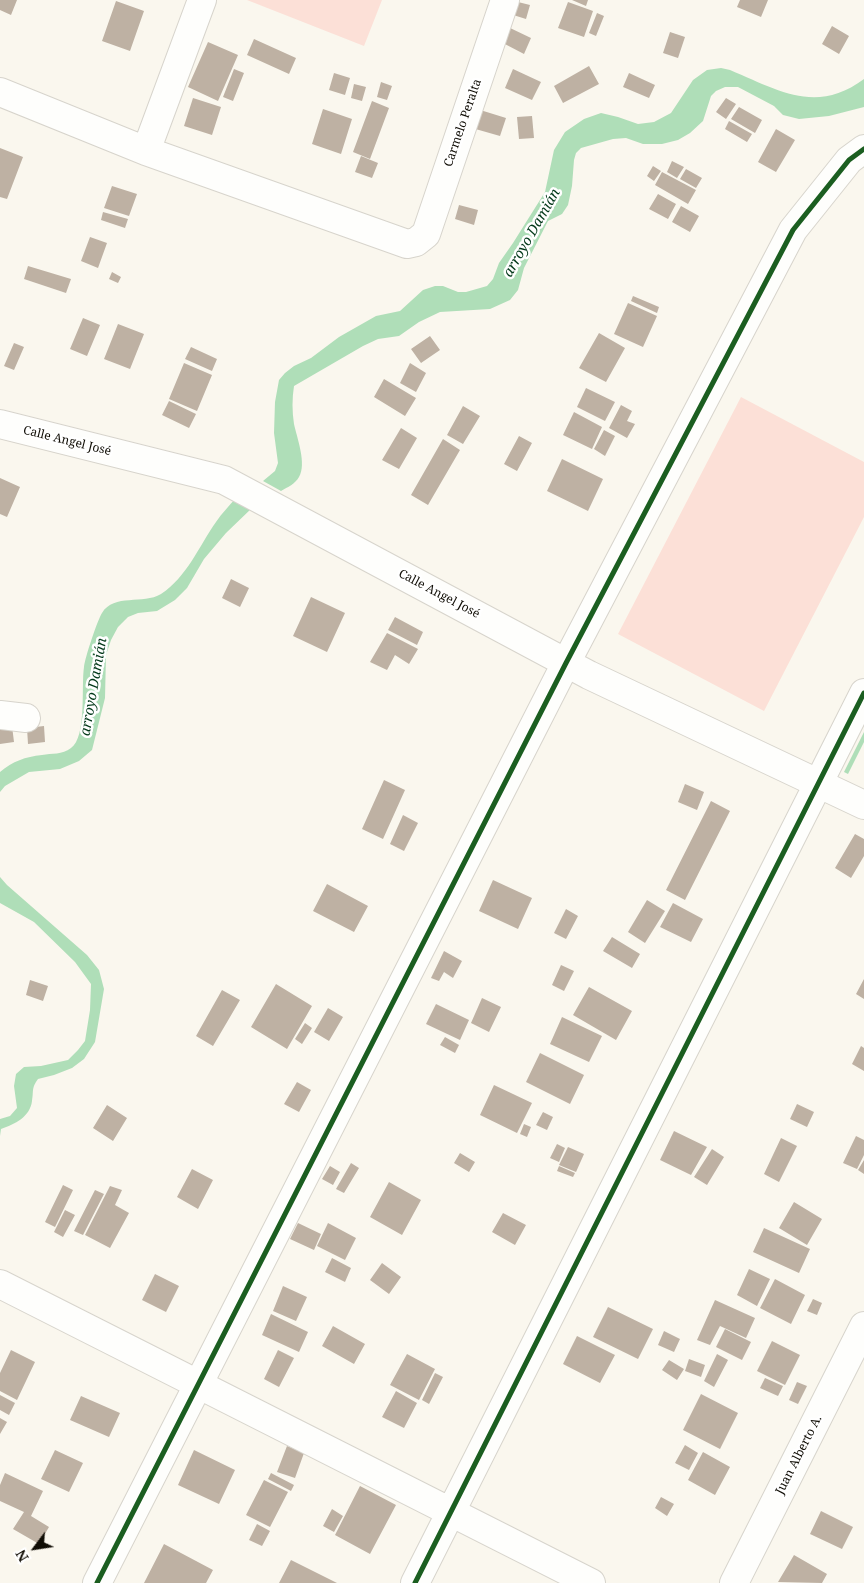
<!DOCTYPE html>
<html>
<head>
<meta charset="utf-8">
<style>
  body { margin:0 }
  #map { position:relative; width:864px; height:1583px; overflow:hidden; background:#faf7ee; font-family:"Noto Serif",serif }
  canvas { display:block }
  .north { position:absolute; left:10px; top:1523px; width:50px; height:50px; -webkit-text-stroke:4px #fff; paint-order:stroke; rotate:239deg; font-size:14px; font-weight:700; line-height:20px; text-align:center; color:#100d05 }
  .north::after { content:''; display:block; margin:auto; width:18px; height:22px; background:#100d05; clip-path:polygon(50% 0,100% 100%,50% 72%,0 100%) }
</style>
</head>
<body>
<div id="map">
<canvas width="864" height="1583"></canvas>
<div class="north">N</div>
</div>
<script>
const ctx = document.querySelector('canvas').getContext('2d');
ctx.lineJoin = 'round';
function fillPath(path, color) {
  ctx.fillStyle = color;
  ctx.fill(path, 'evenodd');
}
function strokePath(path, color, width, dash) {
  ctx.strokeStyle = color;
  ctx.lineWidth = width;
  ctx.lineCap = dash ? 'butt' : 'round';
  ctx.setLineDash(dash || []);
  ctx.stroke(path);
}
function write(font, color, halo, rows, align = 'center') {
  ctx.font = font + ' "Noto Serif",serif';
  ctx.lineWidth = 5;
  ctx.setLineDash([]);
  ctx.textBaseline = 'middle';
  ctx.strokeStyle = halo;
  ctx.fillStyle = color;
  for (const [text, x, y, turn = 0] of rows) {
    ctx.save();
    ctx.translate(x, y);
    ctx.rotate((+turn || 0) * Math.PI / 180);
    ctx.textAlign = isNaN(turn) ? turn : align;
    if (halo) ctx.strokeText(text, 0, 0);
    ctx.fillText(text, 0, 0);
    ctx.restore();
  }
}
const green = new Path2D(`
  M247,0H382L364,46Z
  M741,397L864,462V517L764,711L618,634Z`);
const water = new Path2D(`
  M721,68L730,70C778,90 816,115 864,79V107L829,116L799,119L783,115L774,106L738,87H725L716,91L711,96L703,121L690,133L678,140L662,144H643L626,138L613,139L581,148L576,153L574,160L572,186L568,205L562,214L548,221L524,268L518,290L510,300L490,309L440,312L419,322L399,336L378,339L363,346L294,386C292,399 292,411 294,424C297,438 307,464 299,477C295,484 288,487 281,491L263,481L275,471L278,463L274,433L275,402L279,380L285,373L294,366L311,358L339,337L376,316L400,311L423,290L435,286H443L458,292H466L487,286L493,279L499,263L513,243L545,192L554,150L565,132L584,119L601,113L618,117L638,124L654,122L671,113L693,80L707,70Z
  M236,498L252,508L226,533L204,559L187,588L175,600L157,611L138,613L128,617L118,627L111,640L106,655L105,698L92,750L79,761L60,769L29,772L5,786L0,792V772C13,761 25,757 42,755C52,753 62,755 71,748C87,737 81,686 84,667C85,658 97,621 102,613C114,593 143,605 161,594C187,577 199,546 216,522C222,513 229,506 236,498Z
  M864,732V742L848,774L844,772Z
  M0,877L7,885L87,955L99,970L104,989L95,1042L84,1059L72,1068L54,1075L38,1079C31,1089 34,1090 32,1101C30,1117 15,1124 1,1129L0,1136V1119L10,1116L17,1108L14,1086L16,1074L24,1067L41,1066L68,1060L78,1050L85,1041L90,1010L91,984L75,962L34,922L0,903Z`);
const building = new Path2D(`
  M0,0H17L11,15L0,10Z
  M572,0H588L586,6Z
  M740,0H768L761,17L737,7Z
  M116,1L144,11L130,51L102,41Z
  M514,1L530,5L526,19L510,14Z
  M568,2L593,11L584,37L558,28Z
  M597,13L604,16L596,36L589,33Z
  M832,26L849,36L839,54L822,44Z
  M508,27L531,38L524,54L501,42Z
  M670,32L685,37L678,58L663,53Z
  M254,39L296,58L289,74L247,55Z
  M208,42L238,55L218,101L188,87Z
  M589,66L599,84L563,103L554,86Z
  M234,69L244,73L233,101L223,97Z
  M513,69L541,82L532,100L505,88Z
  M334,73L350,78L345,95L329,90Z
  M629,73L655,85L649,98L623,87Z
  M381,82L392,86L387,100L377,97Z
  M354,84L366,87L362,101L351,98Z
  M193,98L221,107L212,135L184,126Z
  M726,98L736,104L726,119L716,112Z
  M372,101L389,108L370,159L353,152Z
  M739,107L762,120L755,133L731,119Z
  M323,109L352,119L341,154L312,144Z
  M477,109L506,118L500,136L472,128Z
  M532,116L534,138L519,139L517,117Z
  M729,121L752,134L747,142L725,129Z
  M776,129L795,140L776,172L758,162Z
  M0,148L23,157L7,199L0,197Z
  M361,156L378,163L372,178L355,172Z
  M672,161L684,167L677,178L667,172Z
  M653,166L661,171L654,181L647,176Z
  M686,169L702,178L696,188L680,179Z
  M662,172L696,190L688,204L655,185Z
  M112,186L137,194L129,216L104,208Z
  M658,194L676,204L668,219L649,209Z
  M459,205L478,210L474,225L455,219Z
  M681,206L699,216L690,232L672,222Z
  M103,212L128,219L125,228L101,220Z
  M90,237L107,243L98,268L81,261Z
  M28,266L71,279L66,293L24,279Z
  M112,272L121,277L118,283L109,279Z
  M633,296L659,307L657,313L631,301Z
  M628,303L657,316L643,347L614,334Z
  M83,318L100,325L87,356L70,349Z
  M118,324L144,334L130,369L104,359Z
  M599,333L625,348L606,382L579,368Z
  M430,336L440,350L421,363L411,349Z
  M14,343L24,347L14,370L4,366Z
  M191,347L217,359L212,371L185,359Z
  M184,363L212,375L197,411L169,399Z
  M410,363L426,373L416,392L400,383Z
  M384,379L416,398L405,416L374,397Z
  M586,388L615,402L605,421L577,407Z
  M169,401L196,414L189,428L162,415Z
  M621,405L632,411L627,421L635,424L627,438L609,428Z
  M463,406L480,416L463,444L447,435Z
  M574,412L602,427L592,449L563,435Z
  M401,428L417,438L399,469L382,460Z
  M604,430L615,436L605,456L594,449Z
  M519,436L532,443L517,471L504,464Z
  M443,439L460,450L428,505L411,495Z
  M562,459L603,479L588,511L547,491Z
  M0,478L20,487L7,517L0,514Z
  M231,579L249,588L240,607L222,598Z
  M311,597L345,613L327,652L293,636Z
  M395,617L423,632L417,645L388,630Z
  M387,633L418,649L409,664L395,655L387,670L370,662Z
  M12,726L14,742L0,744V728Z
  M44,726L45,742L28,744L27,728Z
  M384,780L405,790L383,839L362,829Z
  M685,784L704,792L697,810L678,802Z
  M711,801L730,811L685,900L666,890Z
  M403,815L418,823L404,851L390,844Z
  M855,834L864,839V856L851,878L835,868Z
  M493,880L532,898L518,929L479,911Z
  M327,884L368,906L354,932L313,911Z
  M647,900L665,911L645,943L628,932Z
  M673,903L703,919L691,942L660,927Z
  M566,909L578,916L566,939L554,933Z
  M612,937L640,954L632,968L603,951Z
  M444,951L462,961L453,978L444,972L439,981L431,978Z
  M561,965L574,971L564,991L552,985Z
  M864,979V999L856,994Z
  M30,980L48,986L43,1001L26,995Z
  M276,984L312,1006L287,1049L251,1027Z
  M589,987L632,1011L616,1040L573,1015Z
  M222,990L240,1000L213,1046L196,1036Z
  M482,998L501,1007L489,1032L471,1023Z
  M436,1004L469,1020L460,1040L426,1024Z
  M328,1008L343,1017L329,1041L314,1032Z
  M562,1017L602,1036L589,1062L550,1044Z
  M305,1023L312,1028L302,1044L295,1039Z
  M445,1037L459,1045L455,1053L440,1045Z
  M861,1046L864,1048V1071L852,1064Z
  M540,1053L584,1075L570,1104L526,1082Z
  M297,1082L311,1090L299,1112L284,1104Z
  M494,1085L532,1103L517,1133L480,1115Z
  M797,1104L814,1112L807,1127L790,1119Z
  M107,1105L127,1118L113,1141L93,1128Z
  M543,1112L553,1117L547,1130L536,1125Z
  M524,1124L531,1127L527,1137L520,1134Z
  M674,1131L707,1147L691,1175L660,1160Z
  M856,1136L864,1140V1155L857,1169L843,1163Z
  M781,1138L797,1146L779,1182L764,1174Z
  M557,1144L565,1148L559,1162L550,1158Z
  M568,1147L584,1154L576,1172L559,1165Z
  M712,1149L724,1157L707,1185L694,1177Z
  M460,1153L475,1162L469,1172L454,1163Z
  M864,1160V1174L858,1170Z
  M351,1163L359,1168L344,1193L336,1189Z
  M330,1166L340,1172L333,1185L322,1179Z
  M559,1166L575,1173L573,1177L557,1171Z
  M192,1169L213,1180L198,1209L177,1197Z
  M389,1182L421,1200L402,1235L370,1217Z
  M63,1185L73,1190L55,1227L45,1222Z
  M110,1186L122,1190L115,1205L129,1213L110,1248L85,1235Z
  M95,1190L104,1194L83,1235L74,1231Z
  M794,1202L822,1219L807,1245L779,1228Z
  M65,1210L75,1215L63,1237L54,1232Z
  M503,1213L526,1225L515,1245L492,1232Z
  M298,1223L321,1234L314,1250L290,1239Z
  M328,1223L356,1238L345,1260L317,1246Z
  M764,1228L810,1249L799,1273L753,1252Z
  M332,1258L351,1268L345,1282L325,1272Z
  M382,1263L401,1277L389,1294L370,1280Z
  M749,1269L770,1279L757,1306L737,1295Z
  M155,1274L179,1286L166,1312L142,1300Z
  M775,1279L805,1295L791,1324L760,1308Z
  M283,1286L307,1297L296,1321L273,1311Z
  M813,1299L822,1303L817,1315L807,1311Z
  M715,1300L755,1318L746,1338L720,1326L710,1345L697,1340Z
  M608,1307L653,1329L638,1359L593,1337Z
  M271,1314L308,1332L299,1352L262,1335Z
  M333,1326L365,1344L354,1364L322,1346Z
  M725,1329L751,1342L742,1360L716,1347Z
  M664,1331L680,1339L674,1352L658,1345Z
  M577,1336L615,1355L600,1383L563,1364Z
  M772,1341L800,1355L785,1385L757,1371Z
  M11,1350L35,1362L17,1400L0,1391V1373Z
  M278,1350L294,1358L279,1387L264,1379Z
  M407,1354L435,1369L419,1400L390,1385Z
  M717,1354L728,1360L714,1387L704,1381Z
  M689,1359L705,1365L701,1377L685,1371Z
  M669,1360L684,1369L677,1380L662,1370Z
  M435,1373L443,1377L429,1404L422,1400Z
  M765,1378L783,1386L778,1396L760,1388Z
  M797,1382L807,1386L798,1404L789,1400Z
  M396,1391L417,1403L404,1428L382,1417Z
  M701,1394L738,1413L720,1449L683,1430Z
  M0,1395L15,1403L9,1415L0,1410Z
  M81,1396L120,1413L109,1437L70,1420Z
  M0,1418L7,1422L0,1434Z
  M685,1445L698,1453L689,1470L675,1463Z
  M287,1446L304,1453L295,1478L277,1472Z
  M55,1450L83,1463L69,1492L41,1479Z
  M194,1450L235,1470L219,1504L178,1485Z
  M703,1452L730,1467L715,1495L688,1480Z
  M5,1473L43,1491L31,1516L49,1527L39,1544L13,1529L24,1512L0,1501V1485Z
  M271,1473L294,1485L291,1491L268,1479Z
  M264,1480L288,1492L270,1527L246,1515Z
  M360,1486L396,1505L370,1554L335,1535Z
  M661,1497L674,1504L667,1516L655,1508Z
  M332,1509L343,1516L334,1532L323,1526Z
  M821,1511L853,1527L842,1549L810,1534Z
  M257,1524L270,1531L262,1546L249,1540Z
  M164,1544L213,1570L206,1583H144Z
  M794,1555L827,1574L822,1583L778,1582Z
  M291,1560L337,1583H279Z`);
const minor = new Path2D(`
  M0,92L146,151L407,244L416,242L426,234L505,0
  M146,151L202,0
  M0,424L224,480L589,675L864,805
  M0,715L26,718
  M0,1284L591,1583
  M97,1583L566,663L793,230L849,160L864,149
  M415,1583L864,693
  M734,1583L864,1326`);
const cycleway = new Path2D(`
  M97,1583L566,663L793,230L849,160L864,149
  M415,1583L864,693`);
const streetNames = [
  ["Carmelo Peralta",463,123,-71],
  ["Calle Angel José",67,441,14],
  ["Calle Angel José",439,594,28],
  ["Juan Alberto A.",799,1455,-63]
];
const waterNames = [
  ["arroyo Damián",532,233,-60],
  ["arroyo Damián",94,687,-80]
];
fillPath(green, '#fce0d7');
fillPath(water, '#afdeb8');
fillPath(building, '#beb1a3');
strokePath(minor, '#d7d4cc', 30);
strokePath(minor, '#fefefc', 28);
strokePath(cycleway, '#1b5e20', 5);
write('12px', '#100d05', '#fff', streetNames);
write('italic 14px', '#023819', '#fff', waterNames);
</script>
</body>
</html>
